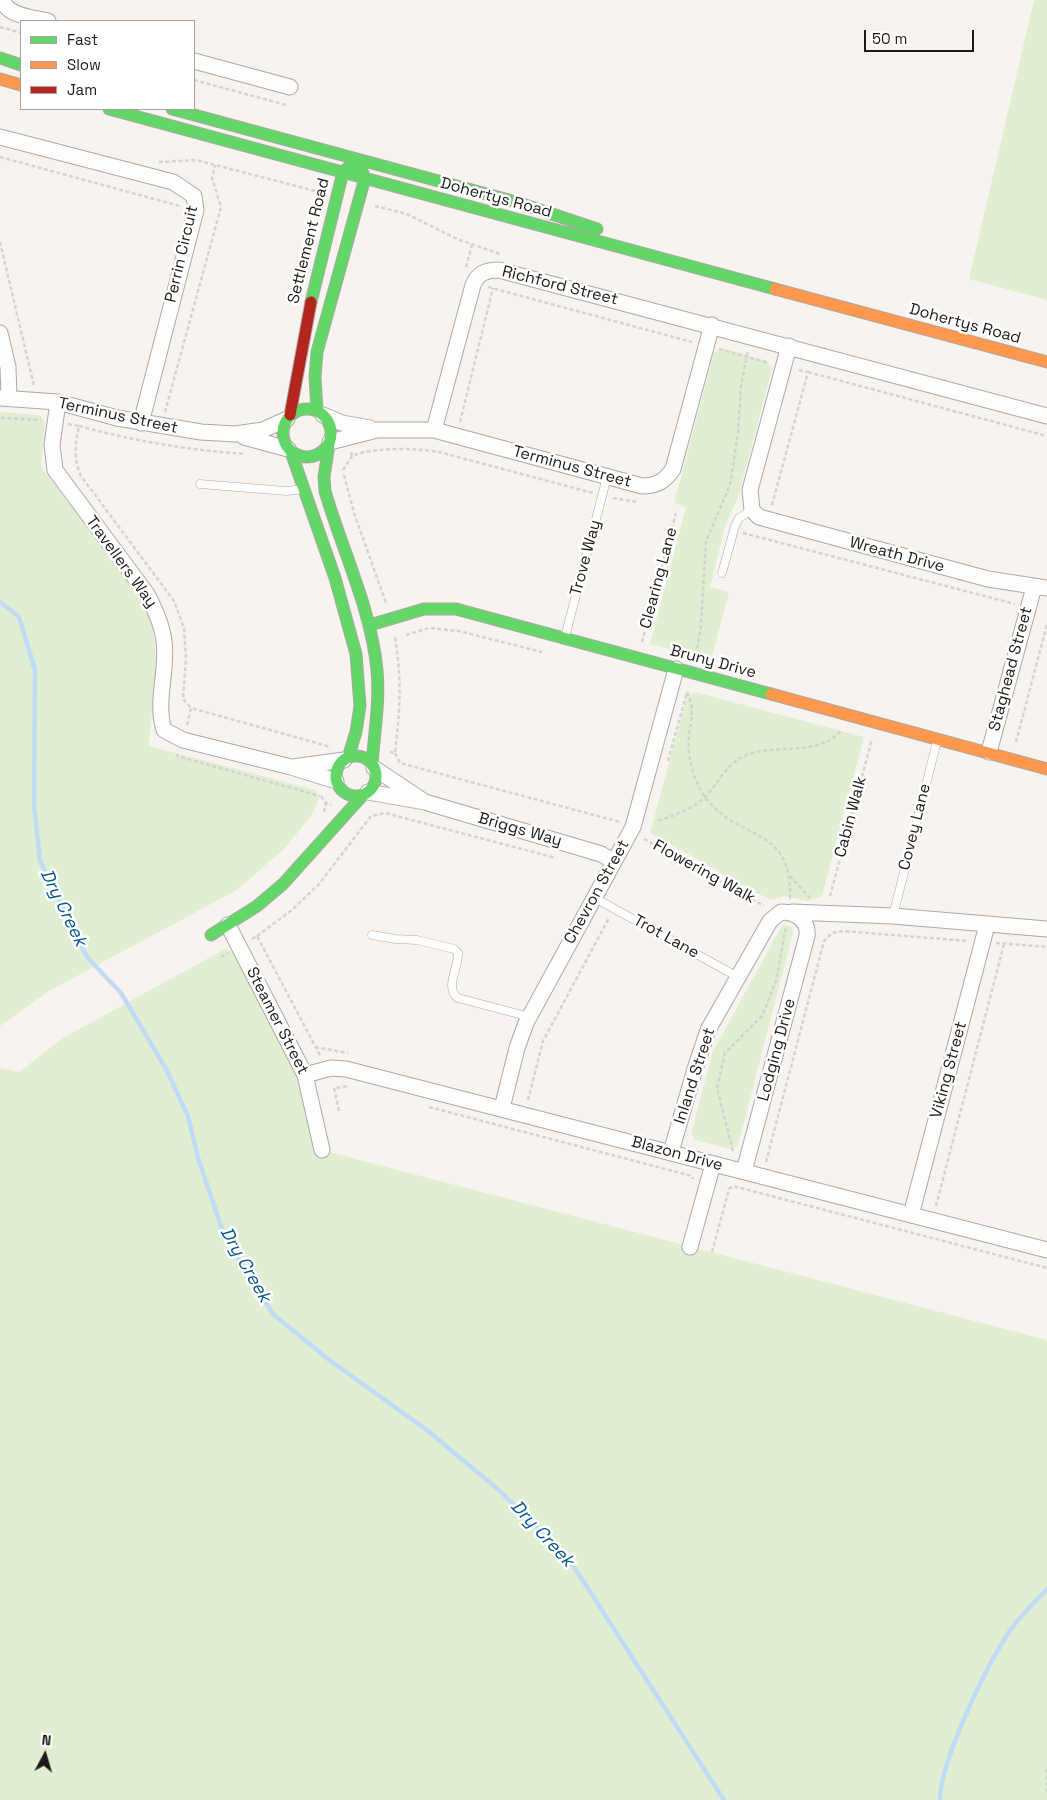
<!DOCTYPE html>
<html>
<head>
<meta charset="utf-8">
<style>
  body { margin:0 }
  #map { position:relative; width:1047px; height:1800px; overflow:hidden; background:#f9f3f0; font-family:"Space Grotesk",sans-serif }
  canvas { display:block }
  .legend { position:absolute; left:20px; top:20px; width:175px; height:90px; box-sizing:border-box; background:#fff; border:1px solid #a5a3a2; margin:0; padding:6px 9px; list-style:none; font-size:15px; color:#1d1917 }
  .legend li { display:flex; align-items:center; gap:10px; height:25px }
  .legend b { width:25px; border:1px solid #a5a3a2 }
  .north { position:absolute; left:20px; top:1730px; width:50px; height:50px; -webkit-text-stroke:4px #fff; paint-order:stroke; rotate:6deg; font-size:14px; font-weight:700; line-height:20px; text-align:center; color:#1d1917 }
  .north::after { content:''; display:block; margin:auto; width:18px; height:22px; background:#1d1917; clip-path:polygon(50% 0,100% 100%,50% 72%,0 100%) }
  .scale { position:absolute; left:864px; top:30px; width:110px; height:22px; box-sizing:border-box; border:2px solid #1d1917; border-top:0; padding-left:6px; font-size:15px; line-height:18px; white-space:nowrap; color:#1d1917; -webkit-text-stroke:4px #fff; paint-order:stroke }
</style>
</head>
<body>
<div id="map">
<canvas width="1047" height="1800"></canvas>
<ul class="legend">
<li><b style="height:6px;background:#63d668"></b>Fast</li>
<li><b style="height:6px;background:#ff974d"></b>Slow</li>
<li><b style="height:6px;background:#b3261e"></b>Jam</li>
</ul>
<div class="north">N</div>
<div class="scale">50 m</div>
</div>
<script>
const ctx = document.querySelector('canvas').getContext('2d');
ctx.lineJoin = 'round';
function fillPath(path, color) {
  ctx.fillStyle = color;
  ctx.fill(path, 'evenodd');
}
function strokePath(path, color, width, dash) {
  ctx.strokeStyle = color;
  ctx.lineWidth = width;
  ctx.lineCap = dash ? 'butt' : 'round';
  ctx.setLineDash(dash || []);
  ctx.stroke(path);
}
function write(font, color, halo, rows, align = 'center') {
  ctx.font = font + ' "Space Grotesk",sans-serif';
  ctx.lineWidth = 5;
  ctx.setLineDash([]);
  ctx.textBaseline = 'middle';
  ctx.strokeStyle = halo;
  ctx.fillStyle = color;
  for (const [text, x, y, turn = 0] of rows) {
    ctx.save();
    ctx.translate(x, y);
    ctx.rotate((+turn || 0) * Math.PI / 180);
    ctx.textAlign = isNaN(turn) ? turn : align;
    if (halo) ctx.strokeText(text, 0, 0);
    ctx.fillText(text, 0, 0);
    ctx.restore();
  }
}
const green = new Path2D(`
  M1034,0H1047V300L969,279Z
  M722,348L767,361L772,369L739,494L725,527L710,587L729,592L711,660L650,644L686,507L674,503L714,353Z
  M0,412L40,415L45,422L41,467L138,594C167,634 152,699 149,746L315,790L319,799L311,816L286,847L237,890L49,991L0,1026Z
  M695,692L864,737L822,896L807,901L784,896L770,900L650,833L687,697Z
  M783,924L792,928L793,933L738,1145L730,1149L695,1140L691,1133L713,1051Z
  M225,949L233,952L291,1061L300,1084L314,1148L1047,1340V1800H0V1068L19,1072L63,1038Z`);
const stream = new Path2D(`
  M0,602L19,617L35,670L34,805L40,861L87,957L121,993L166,1069L188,1116L198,1158L224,1235L273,1314L328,1359L428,1431L500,1491L569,1559L724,1800
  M940,1800C940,1760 988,1663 1011,1629C1021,1615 1035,1602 1047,1589`);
const path = new Path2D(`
  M0,27L21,33
  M194,80L286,105
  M0,157L180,206
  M159,162L196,160L319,192
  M375,206L407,214L457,239L500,254
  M0,242L34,386
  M466,267L472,245
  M488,287L692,342
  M719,349L769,363
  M808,372L1047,436
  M165,412L221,207L212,178L215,165
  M1,418L41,420
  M460,422L493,288
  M68,424L79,426C75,445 73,457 81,476L174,601L184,628L186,659L183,699L191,708
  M79,426C134,441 188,450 245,454
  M351,452L352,456C374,447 415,448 439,452L593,493
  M343,470L352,456
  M344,475L354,513L386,603
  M613,498L638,502
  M772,505L808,372L797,370
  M743,533L1015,604
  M406,635L429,628L459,631L542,652
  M642,642L676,513
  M696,655L701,626L706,541L730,485L738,433L741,386L748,350
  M687,692C695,709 691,718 689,736C687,757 693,781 706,798C739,843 792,823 790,899
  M187,725L191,708L331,747
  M1016,742L1047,624
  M390,752L395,753C400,709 402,681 395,637
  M395,753L400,763L620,822
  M178,754L177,756L320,796
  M668,761L687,692
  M321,796L326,803L331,805
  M324,812L326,803
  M658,821C675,815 693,809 706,796C718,783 727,764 743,757C774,741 815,759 841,731
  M644,839L764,906
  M790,876L810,898
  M830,896L872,739
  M257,936L292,910L319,884L371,816L385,813L556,858
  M252,939L257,936L321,1057
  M996,943L1047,947
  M221,957L228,953
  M315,1047L348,1053
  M528,1100L543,1041L609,918
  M429,1107L692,1176L693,1179
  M339,1111L334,1088L349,1086
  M733,1151L717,1088L725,1053L762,1016L776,981L786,926
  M766,1162L824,941L832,933L843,931L968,941
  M936,1206L1004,944
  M712,1252L729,1189L733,1186L1047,1268
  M1047,1769V1794`);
const lane = new Path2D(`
  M200,484L286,491L305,489
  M722,573L735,526L739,518L752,510
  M565,637L607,477
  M593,897L738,977
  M893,916L937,741
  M372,935L395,939L417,940L454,949L458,953C459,967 444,988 458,998L530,1017`);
const street = new Path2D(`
  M3,0C6,16 35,18 48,21
  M194,61L290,87
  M0,137L173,182L194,196L196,210L141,423
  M0,333L8,367L9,398
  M789,346L750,490L752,510L759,517L988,579L1047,588
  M0,398L58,402L117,418L201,432L235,434L263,430L287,419
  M58,402L52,445L55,470L147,594C155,609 162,624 164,641C168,671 155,701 164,730L183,740L291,767L336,781
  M323,415L342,423L370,428
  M434,430L473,285C478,273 486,270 499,270L1047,416
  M244,437L288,449
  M330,442L377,430H434L642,486C657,486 665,481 673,469L712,325
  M989,752L1034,587
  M293,767L344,760
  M374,768L422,800
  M368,792L425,802L601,854L613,861
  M792,912L893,916L1047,929
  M228,925L305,1075L322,1150
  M305,1075L331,1068L346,1069L1047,1250
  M502,1108L517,1048L526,1023L633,827L676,669
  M671,1152L695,1069L708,1030L770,921L781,912C795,912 809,920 807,936L744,1171
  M911,1215L987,925
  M690,1247L713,1164`);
const fast = new Path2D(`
  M0,58L21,65
  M109,109L775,289
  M172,109L516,202L597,229
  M311,302L343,172L357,160L365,178L317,352L315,377L317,410
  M283 433a24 24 0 1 1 48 0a24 24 0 1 1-48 0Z
  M329,444L324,477L325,491C342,550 371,608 377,670C380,702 374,734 372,765
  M291,452L335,578L356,654L360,706L356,732L348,758
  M370,625L424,609H456L771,694
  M336 776a20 20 0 1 1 40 0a20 20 0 1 1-40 0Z
  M211,935L257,906L283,884L363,795`);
const slow = new Path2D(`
  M0,79L21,85
  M775,289L1047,362
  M771,694L1047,769`);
const jam = new Path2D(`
  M290,415L311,302`);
const streetNames = [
  ["Dohertys Road",496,198,15],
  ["Settlement Road",309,241,-76],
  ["Perrin Circuit",182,254,-77],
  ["Richford Street",560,286,14],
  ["Dohertys Road",965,324,15],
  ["Terminus Street",118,416,12],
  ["Terminus Street",572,467,15],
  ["Wreath Drive",897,555,15],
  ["Trove Way",586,558,-75],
  ["Travellers Way",121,562,54],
  ["Clearing Lane",659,578,-75],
  ["Bruny Drive",713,662,15],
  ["Staghead Street",1011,669,-75],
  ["Cabin Walk",851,817,-75],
  ["Covey Lane",915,827,-76],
  ["Briggs Way",520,830,16],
  ["Flowering Walk",704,872,29],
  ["Chevron Street",597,892,-61],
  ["Trot Lane",666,937,29],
  ["Steamer Street",277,1021,63],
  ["Lodging Drive",777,1050,-75],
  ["Viking Street",949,1070,-75],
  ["Inland Street",695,1076,-72],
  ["Blazon Drive",677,1154,15]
];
const waterNames = [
  ["Dry Creek",63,908,64],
  ["Dry Creek",245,1265,60],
  ["Dry Creek",542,1534,47]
];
fillPath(green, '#e0eed2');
strokePath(stream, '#c1dbf6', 4.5);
strokePath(lane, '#aca8a5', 9);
strokePath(street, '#aca8a5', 17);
strokePath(fast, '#aca8a5', 13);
strokePath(slow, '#aca8a5', 13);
strokePath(jam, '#aca8a5', 13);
strokePath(path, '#d5d3d2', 2.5, [4, 2.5]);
strokePath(lane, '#fefdfd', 8);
strokePath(street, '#fefdfd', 15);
strokePath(fast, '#63d668', 11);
strokePath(slow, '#ff974d', 11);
strokePath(jam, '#b3261e', 11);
write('16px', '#1d1917', '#fff', streetNames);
write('italic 18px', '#055791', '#fff', waterNames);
</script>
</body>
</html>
